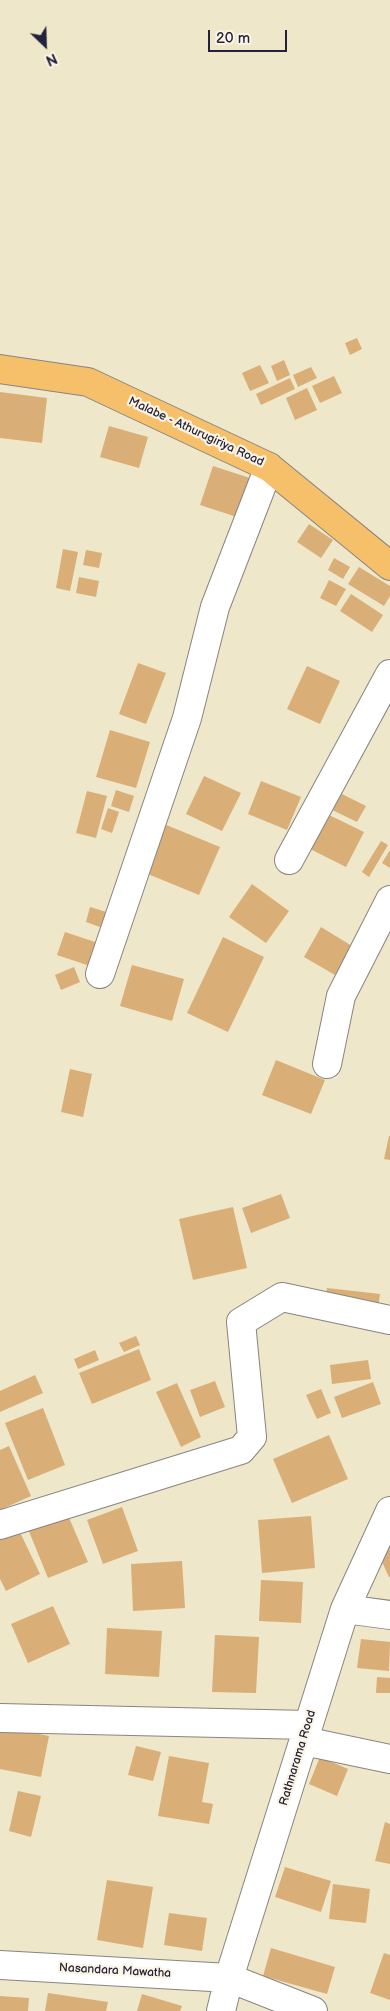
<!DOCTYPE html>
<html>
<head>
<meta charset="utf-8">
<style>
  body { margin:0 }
  #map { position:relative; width:390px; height:2011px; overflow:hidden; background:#eee7c9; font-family:"Balsamiq Sans",sans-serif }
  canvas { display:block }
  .north { position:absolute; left:20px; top:20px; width:50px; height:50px; -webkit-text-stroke:4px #fcf5e5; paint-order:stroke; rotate:156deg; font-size:14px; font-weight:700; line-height:20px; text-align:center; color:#22223b }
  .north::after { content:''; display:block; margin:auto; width:18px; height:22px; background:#22223b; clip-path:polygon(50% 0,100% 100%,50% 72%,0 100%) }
  .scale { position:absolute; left:208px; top:30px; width:79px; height:22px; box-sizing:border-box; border:2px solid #22223b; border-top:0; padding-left:6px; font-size:15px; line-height:18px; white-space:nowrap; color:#22223b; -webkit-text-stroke:4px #fcf5e5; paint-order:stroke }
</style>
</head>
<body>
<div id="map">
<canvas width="390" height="2011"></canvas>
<div class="north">N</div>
<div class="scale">20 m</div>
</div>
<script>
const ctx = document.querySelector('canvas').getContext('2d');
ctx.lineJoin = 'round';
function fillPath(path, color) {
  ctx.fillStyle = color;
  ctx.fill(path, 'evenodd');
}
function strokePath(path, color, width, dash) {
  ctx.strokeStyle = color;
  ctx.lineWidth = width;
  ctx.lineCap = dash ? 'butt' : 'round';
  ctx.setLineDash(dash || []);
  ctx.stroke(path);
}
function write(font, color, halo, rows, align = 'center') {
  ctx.font = font + ' "Balsamiq Sans",sans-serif';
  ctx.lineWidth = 4.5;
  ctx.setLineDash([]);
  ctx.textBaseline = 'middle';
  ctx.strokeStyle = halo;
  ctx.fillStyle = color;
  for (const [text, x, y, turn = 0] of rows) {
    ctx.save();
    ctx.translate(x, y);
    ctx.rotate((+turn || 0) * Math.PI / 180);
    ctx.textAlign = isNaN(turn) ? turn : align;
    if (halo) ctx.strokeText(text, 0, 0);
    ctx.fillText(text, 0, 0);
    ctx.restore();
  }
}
const building = new Path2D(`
  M357,338L362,349L350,355L345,343Z
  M284,360L290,375L277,381L271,366Z
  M260,365L269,383L250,391L242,373Z
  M311,367L317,378L298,387L293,375Z
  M334,376L342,393L320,403L312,386Z
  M290,378L295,389L261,405L256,394Z
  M307,388L317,410L295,420L286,398Z
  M0,392L47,398L42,443L0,438Z
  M109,426L148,437L139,468L100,457Z
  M213,466L259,481L246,520L200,505Z
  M309,524L333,540L321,558L297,542Z
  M63,549L78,552L70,591L56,588Z
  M86,550L102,553L99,568L83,565Z
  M334,558L350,567L343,579L328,570Z
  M359,567L390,586V596L384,606L348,584Z
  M79,577L99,581L96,597L76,593Z
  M329,580L346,589L336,606L320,598Z
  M351,594L383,615L372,632L340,611Z
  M138,663L166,673L146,724L119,714Z
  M307,666L340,681L320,724L287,709Z
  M110,730L150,742L136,788L96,777Z
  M204,776L241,793L222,831L186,814Z
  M261,781L301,797L287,830L248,814Z
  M116,790L134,796L129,812L111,806Z
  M334,790L366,806L357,822L326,807Z
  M87,791L107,796L96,838L76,833Z
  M108,808L119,812L112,833L101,829Z
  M327,814L364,832L346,867L310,849Z
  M164,824L220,847L199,895L143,872Z
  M381,841L388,845L369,877L362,872Z
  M390,850V868L382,863Z
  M252,884L289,911L266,943L229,917Z
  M90,907L113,914L108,930L86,922Z
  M321,927L352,946L335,975L304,957Z
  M65,932L101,944L93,967L57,955Z
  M223,937L264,957L228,1032L187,1013Z
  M132,965L184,979L172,1021L120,1006Z
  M74,967L80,982L61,990L55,975Z
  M276,1060L325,1080L311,1114L262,1095Z
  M70,1069L92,1074L83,1117L61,1112Z
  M389,1136H390V1160L384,1159Z
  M281,1194L290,1218L251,1233L242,1208Z
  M233,1207L247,1268L193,1280L179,1219Z
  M327,1288L380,1294L378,1309L325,1303Z
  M136,1336L140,1345L124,1352L119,1343Z
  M139,1349L151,1380L92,1404L79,1373Z
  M95,1350L99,1360L78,1369L74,1359Z
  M368,1360L371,1379L332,1384L330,1365Z
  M35,1375L43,1393L0,1412V1391Z
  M215,1381L225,1407L200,1417L190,1390Z
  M373,1382L381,1404L342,1418L334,1397Z
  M177,1383L201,1437L181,1447L156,1392Z
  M321,1389L331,1413L317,1419L306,1395Z
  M43,1408L65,1465L28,1480L5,1423Z
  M329,1435L348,1479L292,1503L273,1459Z
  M9,1446L31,1496L0,1510V1450Z
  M122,1507L138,1551L103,1564L87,1520Z
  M67,1513L88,1562L48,1578L28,1529Z
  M311,1516L315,1568L262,1573L258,1520Z
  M17,1526L40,1574L6,1591L0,1579V1533Z
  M390,1547V1577H389L378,1553Z
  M182,1561L185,1608L133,1611L131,1564Z
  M261,1580L303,1582L301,1623L259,1621Z
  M53,1606L70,1644L28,1663L11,1624Z
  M107,1628L162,1631L159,1677L105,1674Z
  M215,1635L259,1637L256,1693L212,1692Z
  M361,1639L390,1642L389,1671L357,1668Z
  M377,1677L390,1678V1693H376Z
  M0,1726L49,1736L41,1777L0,1769Z
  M136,1746L161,1752L153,1781L128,1775Z
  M169,1756L209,1763L202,1802L213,1804L209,1824L158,1816Z
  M320,1757L348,1769L337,1796L309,1784Z
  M18,1791L41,1796L31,1837L9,1831Z
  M385,1822L390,1824V1864L375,1861Z
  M285,1867L331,1881L321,1912L275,1897Z
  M107,1880L153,1887L143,1948L97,1940Z
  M333,1884L370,1889L366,1923L329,1919Z
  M169,1913L207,1918L202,1951L164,1945Z
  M271,1948L335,1967L327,1994L263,1976Z
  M384,1953L390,1955V2000L370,1993Z
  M48,1993L108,2002L106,2011H45Z
  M142,1994L182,2006L180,2011H137Z
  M0,1996L29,1998L28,2011H0Z`);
const minor = new Path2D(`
  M289,860L390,674
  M100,974L187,718L215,607L269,467
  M327,1064L341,996L390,900
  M0,1525L241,1450L252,1437L241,1322L282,1297L390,1320
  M345,1609L390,1615
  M0,1718L308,1725
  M304,1741L390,1759
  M0,1965L229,1978L313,2011
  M221,2011L229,1978L345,1609L390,1511`);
const primary = new Path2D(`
  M0,369L88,382L269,467L390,566`);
const streetNames = [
  ["Malabe - Athurugiriya Road",196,432,25],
  ["Rathnarama Road",298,1758,-73],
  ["Nasandara Mawatha",115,1971,3]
];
fillPath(building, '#daae77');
strokePath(minor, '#888482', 30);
strokePath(primary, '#888482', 30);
strokePath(minor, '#fff', 28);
strokePath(primary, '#f6c06b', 28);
write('12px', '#22223b', '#fcf5e5', streetNames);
</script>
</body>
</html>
